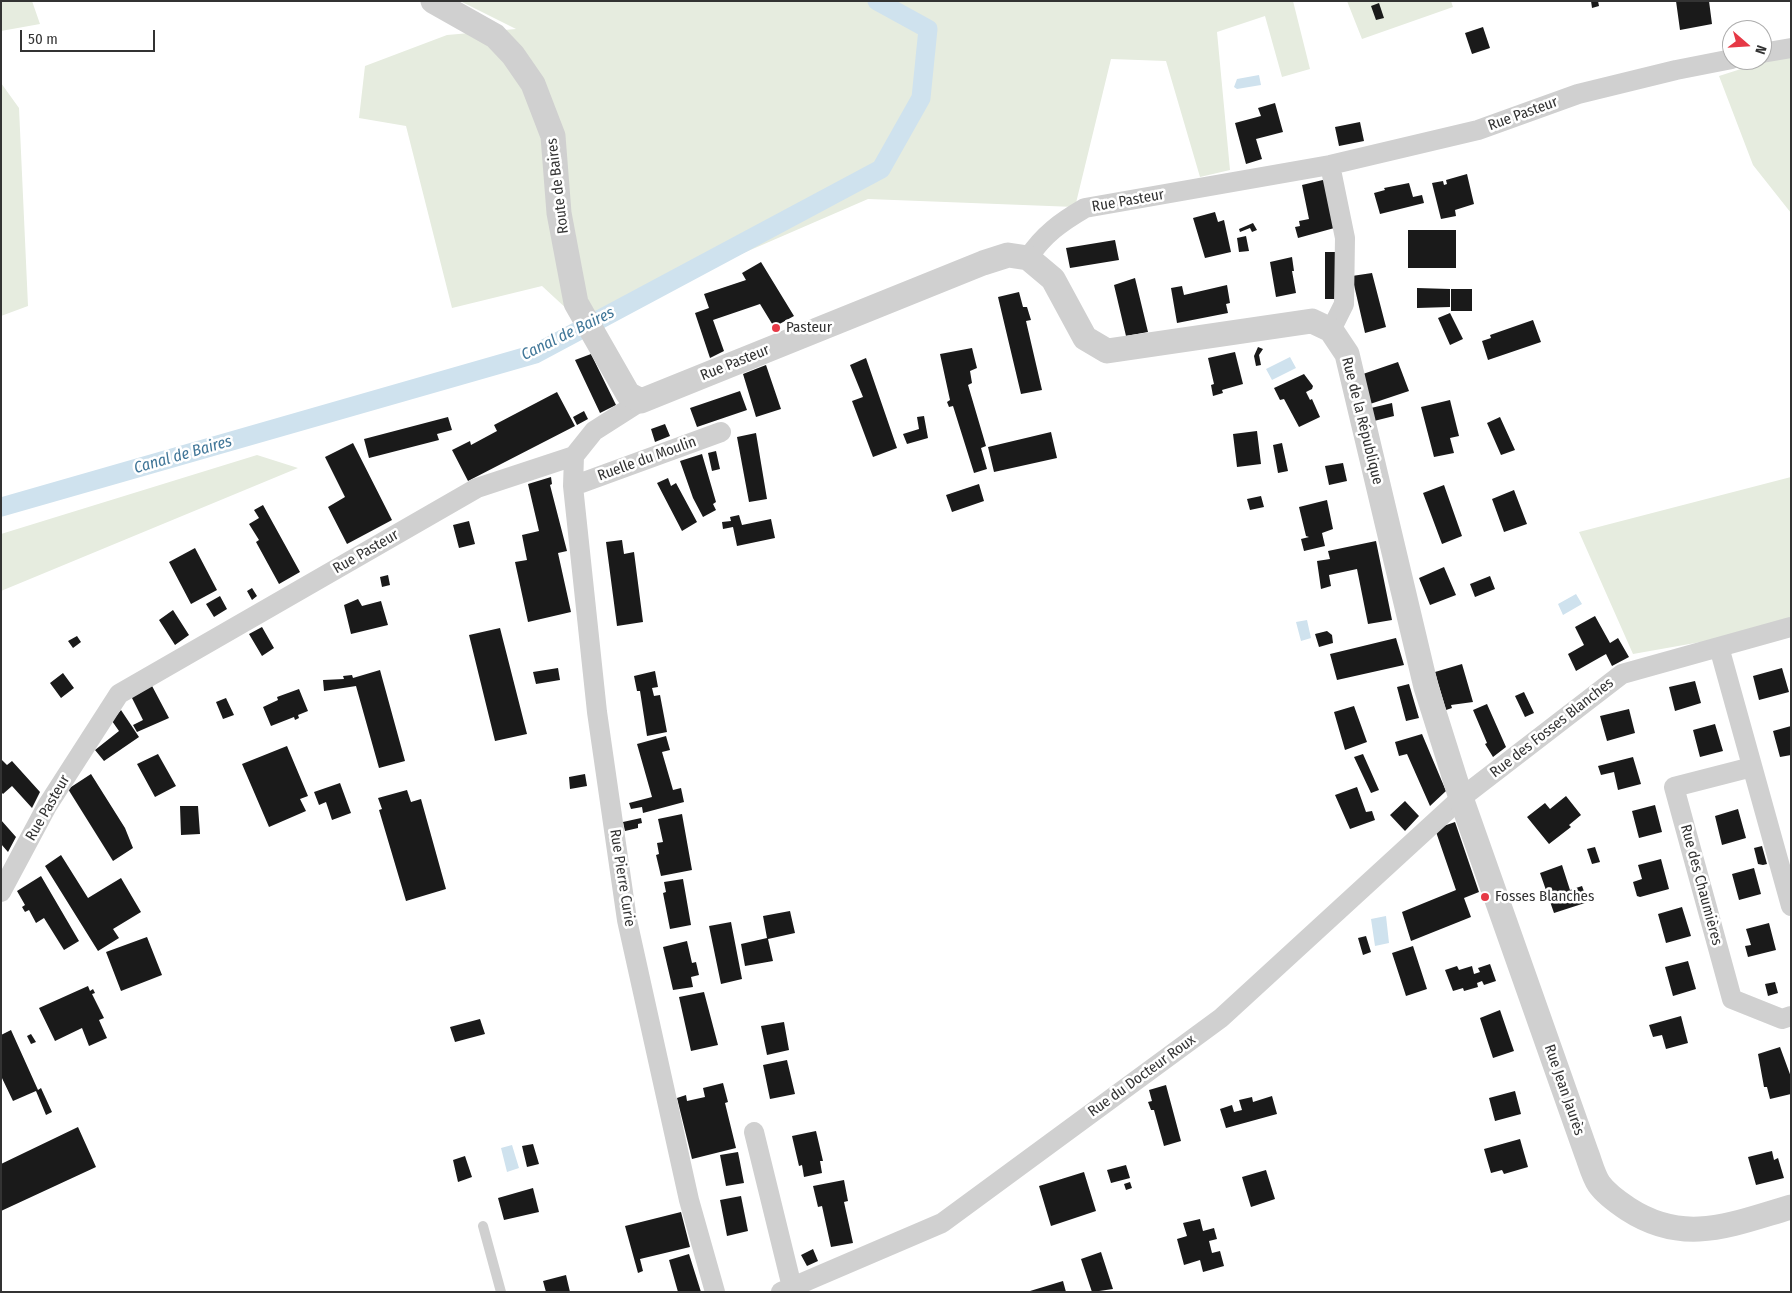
<!DOCTYPE html>
<html>
<head>
<meta charset="utf-8">
<style>
  body { margin:0 }
  #map { position:relative; width:1792px; height:1293px; overflow:hidden; background:#fff; font-family:"Fira Sans Condensed",sans-serif }
  canvas { display:block }
  .frame { position:absolute; inset:0; border:2px solid #333; pointer-events:none }
  .north { position:absolute; left:1722px; top:20px; width:50px; height:50px; box-sizing:border-box; background:#fff; border:1px solid #adadad; border-radius:50%; rotate:109deg; font-size:14px; font-weight:700; line-height:20px; text-align:center; color:#333 }
  .north::after { content:''; display:block; margin:auto; width:18px; height:22px; background:#e63946; clip-path:polygon(50% 0,100% 100%,50% 72%,0 100%) }
  .scale { position:absolute; left:20px; top:30px; width:135px; height:22px; box-sizing:border-box; border:2px solid #333; border-top:0; padding-left:6px; font-size:15px; line-height:18px; white-space:nowrap; color:#333; -webkit-text-stroke:4px #fff; paint-order:stroke }
</style>
</head>
<body>
<div id="map">
<canvas width="1792" height="1293"></canvas>
<div class="frame"></div>
<div class="north">N</div>
<div class="scale">50 m</div>
</div>
<script>
const ctx = document.querySelector('canvas').getContext('2d');
ctx.lineJoin = 'round';
function fillPath(path, color) {
  ctx.fillStyle = color;
  ctx.fill(path, 'evenodd');
}
function strokePath(path, color, width, dash) {
  ctx.strokeStyle = color;
  ctx.lineWidth = width;
  ctx.lineCap = dash ? 'butt' : 'round';
  ctx.setLineDash(dash || []);
  ctx.stroke(path);
}
function write(font, color, halo, rows, align = 'center') {
  ctx.font = font + ' "Fira Sans Condensed",sans-serif';
  ctx.lineWidth = 5;
  ctx.setLineDash([]);
  ctx.textBaseline = 'middle';
  ctx.strokeStyle = halo;
  ctx.fillStyle = color;
  for (const [text, x, y, turn = 0] of rows) {
    ctx.save();
    ctx.translate(x, y);
    ctx.rotate((+turn || 0) * Math.PI / 180);
    ctx.textAlign = isNaN(turn) ? turn : align;
    if (halo) ctx.strokeText(text, 0, 0);
    ctx.fillText(text, 0, 0);
    ctx.restore();
  }
}
const green = new Path2D(`
  M1,1H32L40,24L1,31Z
  M460,1H1293L1310,69L1282,77L1265,16L1217,32L1230,170L1200,177L1166,61L1111,59L1075,207L868,199L582,323L542,286L452,308L406,126L359,118L365,66L447,35L516,29Z
  M1347,1H1451L1453,7L1362,39Z
  M1791,53V213L1753,165L1719,76Z
  M1,83L19,108L28,306L1,316Z
  M257,455L298,468L1,591V534Z
  M1791,477V626L1633,654L1579,532Z`);
const water = new Path2D(`
  M1259,75L1261,85L1237,89L1234,87L1237,79Z
  M1290,357L1296,368L1272,380L1266,369Z
  M1576,594L1582,604L1563,615L1558,604Z
  M1307,620L1311,638L1301,641L1296,622Z
  M1386,916L1389,943L1375,946L1371,919Z
  M512,1145L519,1168L507,1172L501,1148Z`);
const canal = new Path2D(`
  M1,507L535,354L881,169L921,98L928,29L877,1`);
const building = new Path2D(`
  M1591,1H1598L1599,6L1592,8Z
  M1676,1H1709L1712,24L1680,30Z
  M1379,3L1384,18L1376,20L1371,6Z
  M1483,27L1490,48L1472,54L1465,33Z
  M1275,103L1283,132L1256,139L1262,159L1246,164L1235,123L1261,116L1258,108Z
  M1360,122L1364,141L1339,146L1335,127Z
  M1467,174L1474,204L1455,210L1456,216L1441,219L1432,183L1443,181L1444,185L1447,184L1446,180Z
  M1327,179L1338,227L1298,238L1295,227L1300,226L1299,221L1309,219L1302,185Z
  M1409,183L1413,197L1422,195L1424,203L1380,214L1374,193L1385,190L1384,188Z
  M1215,212L1218,222L1224,220L1231,252L1205,258L1193,218Z
  M1253,223L1257,230L1252,232L1250,228L1240,232L1239,229Z
  M1408,230H1456V268H1408Z
  M1246,236L1249,251L1239,252L1237,238Z
  M1115,240L1119,260L1070,268L1066,248Z
  M1325,252H1338L1337,299H1325Z
  M1292,257L1294,271H1292L1296,293L1276,297L1270,262Z
  M761,262L794,316L774,327L760,304L713,320L724,351L710,358L695,313L709,308L704,294L746,280L742,273Z
  M1372,273L1386,327L1365,333L1352,276Z
  M1135,278L1148,332L1126,336L1114,285Z
  M1227,285L1230,303L1226,304L1228,313L1177,323L1171,288L1182,286L1184,295Z
  M1417,288L1450,289V307L1417,308Z
  M1451,289H1472V311H1451Z
  M1019,292L1023,307H1027L1031,320L1026,321L1042,390L1021,394L998,297Z
  M1450,313L1463,339L1450,345L1438,318Z
  M1533,320L1541,342L1488,360L1482,341L1491,338L1490,335Z
  M1258,347L1263,349L1259,355L1261,365L1256,366L1254,356Z
  M972,348L977,368L970,371L972,383L968,385L986,446L981,448L987,469L974,473L953,406L949,407L947,402L950,400L940,354Z
  M1235,352L1243,384L1222,390L1223,393L1213,396L1211,385L1214,384L1208,358Z
  M591,354L616,405L600,413L575,360Z
  M866,358L897,448L873,457L852,401L863,397L850,365Z
  M1398,362L1409,391L1370,404L1363,374Z
  M766,365L781,409L756,417L743,374Z
  M1304,374L1313,386L1312,389L1306,392L1310,400L1312,399L1320,417L1299,427L1284,399L1280,400L1274,388Z
  M740,391L747,410L697,427L690,408Z
  M557,392L575,426L468,481L452,450L470,441L471,445L497,431L494,425Z
  M1450,400L1459,436L1450,438L1454,453L1434,457L1421,407Z
  M1392,403L1394,416L1374,421L1371,408Z
  M584,411L588,419L577,425L573,417Z
  M924,416L928,438L907,444L903,434L919,429L917,417Z
  M448,417L452,430L437,434L439,440L369,458L364,439Z
  M1500,417L1515,450L1501,455L1487,423Z
  M665,424L670,436L655,442L651,429Z
  M1257,431L1261,464L1237,467L1233,434Z
  M1051,432L1057,458L994,472L988,447Z
  M756,433L767,499L749,502L737,437Z
  M353,443L392,520L347,544L328,507L345,497L325,457Z
  M1282,443L1288,471L1278,473L1273,445Z
  M716,451L720,469L712,471L708,453Z
  M702,454L716,502L713,504L716,510L703,517L693,498L680,461Z
  M1343,463L1347,481L1329,485L1325,466Z
  M551,477L552,484L550,485L567,551L558,553L571,612L528,622L515,562L527,560L522,535L539,531L528,484Z
  M668,478L671,486L676,483L697,522L682,531L657,483Z
  M979,484L984,501L952,512L946,495Z
  M1444,485L1462,536L1442,544L1423,493Z
  M1514,490L1527,524L1504,532L1492,499Z
  M1261,496L1264,507L1250,510L1247,499Z
  M1327,500L1333,529L1322,533L1325,546L1304,551L1301,539L1309,537L1306,536L1299,507Z
  M263,505L300,572L279,584L256,542L259,540L249,524L259,518L254,510Z
  M739,515L742,525L771,519L775,538L737,546L733,527L723,529L722,522L731,521L730,517Z
  M469,521L475,544L459,548L453,525Z
  M622,540L624,554L634,552L643,622L617,626L606,542Z
  M1376,541L1392,620L1368,624L1357,569L1329,575L1331,586L1321,589L1317,561L1330,559L1328,551Z
  M195,548L217,590L191,604L169,562Z
  M1444,567L1456,595L1430,605L1419,578Z
  M388,575L390,585L382,587L380,577Z
  M1490,576L1495,589L1475,597L1470,584Z
  M252,588L257,596L252,600L247,591Z
  M220,596L227,609L214,617L206,604Z
  M358,599L362,606L381,601L388,625L351,634L344,605Z
  M173,610L189,635L175,645L159,620Z
  M1595,616L1610,643L1618,638L1629,657L1612,666L1606,654L1576,671L1568,654L1584,645L1575,627Z
  M262,627L274,648L262,656L249,634Z
  M500,628L527,734L495,741L469,635Z
  M1327,631L1332,635L1333,643L1319,647L1315,634Z
  M77,636L81,642L73,648L68,641Z
  M1396,638L1404,665L1337,680L1330,654Z
  M1462,664L1473,702L1451,705L1452,708L1446,710L1435,672Z
  M558,668L560,680L536,684L533,672Z
  M1782,668L1789,692L1759,700L1753,676Z
  M380,670L405,761L379,768L356,686L324,691L323,680L344,679L343,676L352,675L353,678Z
  M655,671L658,687L652,688L654,696L660,695L667,732L647,736L640,691H637L634,676Z
  M63,673L74,688L61,698L50,683Z
  M1695,681L1701,703L1675,711L1669,687Z
  M151,684L169,718L137,732L133,725L143,720L131,696Z
  M1409,684L1419,718L1406,721L1397,687Z
  M299,689L308,711L298,715L299,718L295,720L294,717L271,726L263,707L278,700L277,697Z
  M1524,692L1534,713L1525,717L1515,696Z
  M226,698L234,715L223,719L216,702Z
  M1487,704L1506,747L1493,757L1485,744L1487,743L1473,710Z
  M1354,706L1367,742L1345,750L1334,712Z
  M1629,709L1635,733L1607,741L1600,716Z
  M121,710L139,737L104,761L95,750L119,731L112,721Z
  M1715,724L1723,751L1700,757L1693,730Z
  M1791,726V755L1780,757L1773,731Z
  M1422,734L1446,791L1430,806L1407,754L1399,756L1395,742Z
  M666,736L670,750L662,752L673,790L681,788L684,802L643,813L642,807L631,809L629,803L652,797L637,744Z
  M287,746L308,796L300,799L306,811L269,827L242,764Z
  M158,754L176,786L155,797L137,764Z
  M1363,754L1379,790L1371,793L1354,757Z
  M1633,757L1641,784L1618,790L1614,772L1601,775L1598,766Z
  M1,759L7,765L12,761L40,792L32,808L12,786L3,794L1,792Z
  M91,774L125,828L133,848L113,861L68,789Z
  M585,774L587,786L570,789L569,777Z
  M340,783L351,813L332,820L326,802L319,805L314,792Z
  M1357,787L1366,812L1372,811L1375,820L1350,829L1335,795Z
  M407,790L411,802L421,799L446,889L406,901L379,810L382,809L378,798Z
  M1566,796L1581,815L1569,825L1571,827L1549,844L1527,817L1545,803L1550,809Z
  M1405,801L1419,816L1405,831L1390,815Z
  M1655,805L1662,832L1639,838L1632,811Z
  M180,806H198L200,834L181,835Z
  M1738,809L1746,838L1722,845L1715,816Z
  M682,814L692,870L661,876L656,855L659,854L657,843L663,842L658,819Z
  M641,818L642,823L638,824V828L625,831L623,822Z
  M1,820L16,837L8,852L1,844Z
  M1455,822L1479,892L1464,898L1471,917L1411,941L1402,912L1456,890L1435,829Z
  M1762,846L1767,864L1763,865L1758,864L1754,848Z
  M1595,847L1600,862L1592,864L1587,849Z
  M61,855L88,898L121,878L141,912L113,929L119,938L98,951L45,866Z
  M1661,859L1669,889L1640,897L1637,896L1633,882L1642,879L1638,865Z
  M1562,865L1570,890L1582,886L1588,902L1554,913L1540,873Z
  M1754,868L1761,894L1739,900L1732,874Z
  M41,876L79,941L64,950L44,918L36,923L29,910L25,912L22,907L25,905L17,891Z
  M683,879L691,925L670,929L663,893L666,892L664,882Z
  M1682,907L1691,936L1666,943L1658,914Z
  M790,911L795,933L768,939L773,961L745,966L741,944L767,938L763,916Z
  M731,922L742,979L721,984L709,926Z
  M1769,923L1776,950L1748,957L1745,946L1751,945L1746,929Z
  M1366,936L1371,952L1363,955L1358,938Z
  M147,937L162,975L121,991L106,952Z
  M687,941L692,963L696,962L699,975L691,977L693,987L673,990L663,947Z
  M1413,946L1427,989L1406,996L1392,953Z
  M1688,961L1696,989L1673,996L1665,967Z
  M1490,964L1496,981L1484,985L1482,981L1477,983L1478,987L1464,991L1463,988L1453,991L1445,970L1457,966L1459,970L1472,966L1474,974L1480,972L1478,968Z
  M1775,982L1778,993L1768,996L1765,984Z
  M88,986L90,991L93,989L95,993L92,994L104,1018L99,1020L107,1038L89,1046L82,1028L55,1041L39,1008Z
  M704,992L718,1045L691,1051L679,997Z
  M1500,1010L1514,1051L1493,1058L1480,1018Z
  M1681,1016L1688,1043L1666,1049L1662,1035L1653,1037L1649,1025Z
  M480,1019L485,1034L455,1042L450,1027Z
  M784,1022L789,1050L767,1055L761,1026Z
  M11,1030L38,1090L41,1088L52,1112L46,1115L36,1091L13,1101L1,1076V1035Z
  M31,1034L36,1042L31,1044L27,1036Z
  M1780,1047L1791,1077V1094L1770,1099L1767,1087H1764L1758,1054Z
  M787,1060L795,1094L770,1099L763,1065Z
  M723,1083L728,1102L725,1103L736,1148L692,1159L677,1098L686,1095L687,1101L705,1097L703,1088Z
  M1166,1085L1181,1141L1164,1146L1154,1110H1151L1148,1102L1152,1101L1149,1090Z
  M1515,1091L1521,1114L1495,1121L1489,1098Z
  M1272,1096L1277,1114L1226,1128L1220,1109L1232,1105L1234,1112L1242,1110L1239,1100L1252,1097L1253,1102Z
  M78,1127L96,1167L1,1211V1164Z
  M816,1131L823,1161H820L822,1173L804,1177L802,1165L799,1166L792,1136Z
  M1520,1139L1528,1167L1504,1174L1502,1170L1491,1173L1484,1149Z
  M533,1144L539,1164L527,1167L522,1146Z
  M1772,1151L1774,1160L1778,1158L1784,1178L1756,1185L1748,1157Z
  M738,1152L744,1183L726,1186L720,1155Z
  M465,1156L472,1177L458,1182L453,1160Z
  M1126,1165L1130,1178L1111,1183L1107,1170Z
  M1266,1170L1275,1199L1251,1207L1242,1177Z
  M1084,1172L1096,1211L1051,1226L1039,1186Z
  M844,1180L848,1201L844,1202L853,1243L831,1247L822,1206L818,1207L813,1186Z
  M1130,1182L1132,1188L1126,1190L1124,1184Z
  M533,1188L539,1212L504,1220L498,1198Z
  M741,1196L748,1231L727,1236L720,1200Z
  M681,1212L690,1247L640,1259L643,1271L638,1273L625,1226Z
  M1200,1219L1203,1231L1214,1228L1217,1239L1209,1241L1212,1253L1220,1251L1224,1266L1203,1272L1200,1260L1184,1265L1177,1239L1187,1236L1183,1223Z
  M813,1249L818,1261L807,1266L801,1255Z
  M1101,1252L1113,1289L1092,1292L1081,1259Z
  M689,1254L701,1292H678L669,1260Z
  M566,1275L570,1292H546L543,1281Z
  M1063,1281L1066,1292H1030V1291Z`);
const service = new Path2D(`
  M483,1226L501,1292`);
const minor = new Path2D(`
  M1762,53L1791,48
  M1330,165L1345,238L1344,304L1331,330
  M1028,258C1043,235 1061,222 1085,208L1330,165L1478,130L1578,94L1676,70L1732,59
  M574,456L573,486L597,712L627,920L689,1200L715,1292
  M573,486L721,432
  M1719,647L1791,906
  M1752,767L1674,787L1732,999L1782,1019L1791,1016
  M1,892L47,806L119,694L477,488L574,456L594,431L641,401
  M754,1132L792,1287
  M781,1292L942,1223L1221,1018L1461,798L1622,674L1791,627`);
const tertiary = new Path2D(`
  M433,1L495,36L513,55L533,84L553,136L559,213L576,303L628,394L641,401L983,263L1008,255L1028,258L1053,279L1085,338L1107,351L1312,321L1331,330L1347,354L1426,687L1461,798L1586,1152C1590,1162 1593,1175 1599,1184C1606,1194 1619,1203 1628,1209C1685,1246 1732,1224 1791,1207`);
const markers = [
  [776,328,5,"#e63946"],
  [1485,897,5,"#e63946"]
];
const streetNames = [
  ["Rue Pasteur",1523,114,-20],
  ["Route de Baires",558,186,-97],
  ["Rue Pasteur",1128,201,-10],
  ["Rue Pasteur",735,363,-22],
  ["Rue de la République",1362,421,76],
  ["Ruelle du Moulin",647,459,-20],
  ["Rue Pasteur",366,552,-30],
  ["Rue des Fosses Blanches",1552,728,-38],
  ["Rue Pasteur",48,808,-60],
  ["Rue Pierre Curie",622,878,81],
  ["Rue des Chaumières",1701,885,75],
  ["Rue du Docteur Roux",1142,1076,-36],
  ["Rue Jean Jaurès",1564,1090,71]
];
const poiNames = [
  ["Pasteur",786,328],
  ["Fosses Blanches",1495,897]
];
const waterNames = [
  ["Canal de Baires",568,334,-26],
  ["Canal de Baires",183,455,-16]
];
fillPath(green, '#e6ecdf');
fillPath(water, '#cfe2ee');
strokePath(canal, '#cfe2ee', 19);
fillPath(building, '#1a1a1a');
strokePath(service, '#d0d0d0', 10);
strokePath(minor, '#d0d0d0', 20);
strokePath(tertiary, '#d0d0d0', 25);
for (const [x, y, r, color] of markers) {
  const dot = new Path2D();
  dot.arc(x, y, r, 0, 2 * Math.PI);
  ctx.fillStyle = color;
  ctx.fill(dot);
  strokePath(dot, '#fff', 2);
}
write('15px', '#333', '#fff', streetNames);
write('15px', '#333', '#fff', poiNames, 'left');
write('italic 16px', '#3f7597', '#fff', waterNames);
</script>
</body>
</html>
